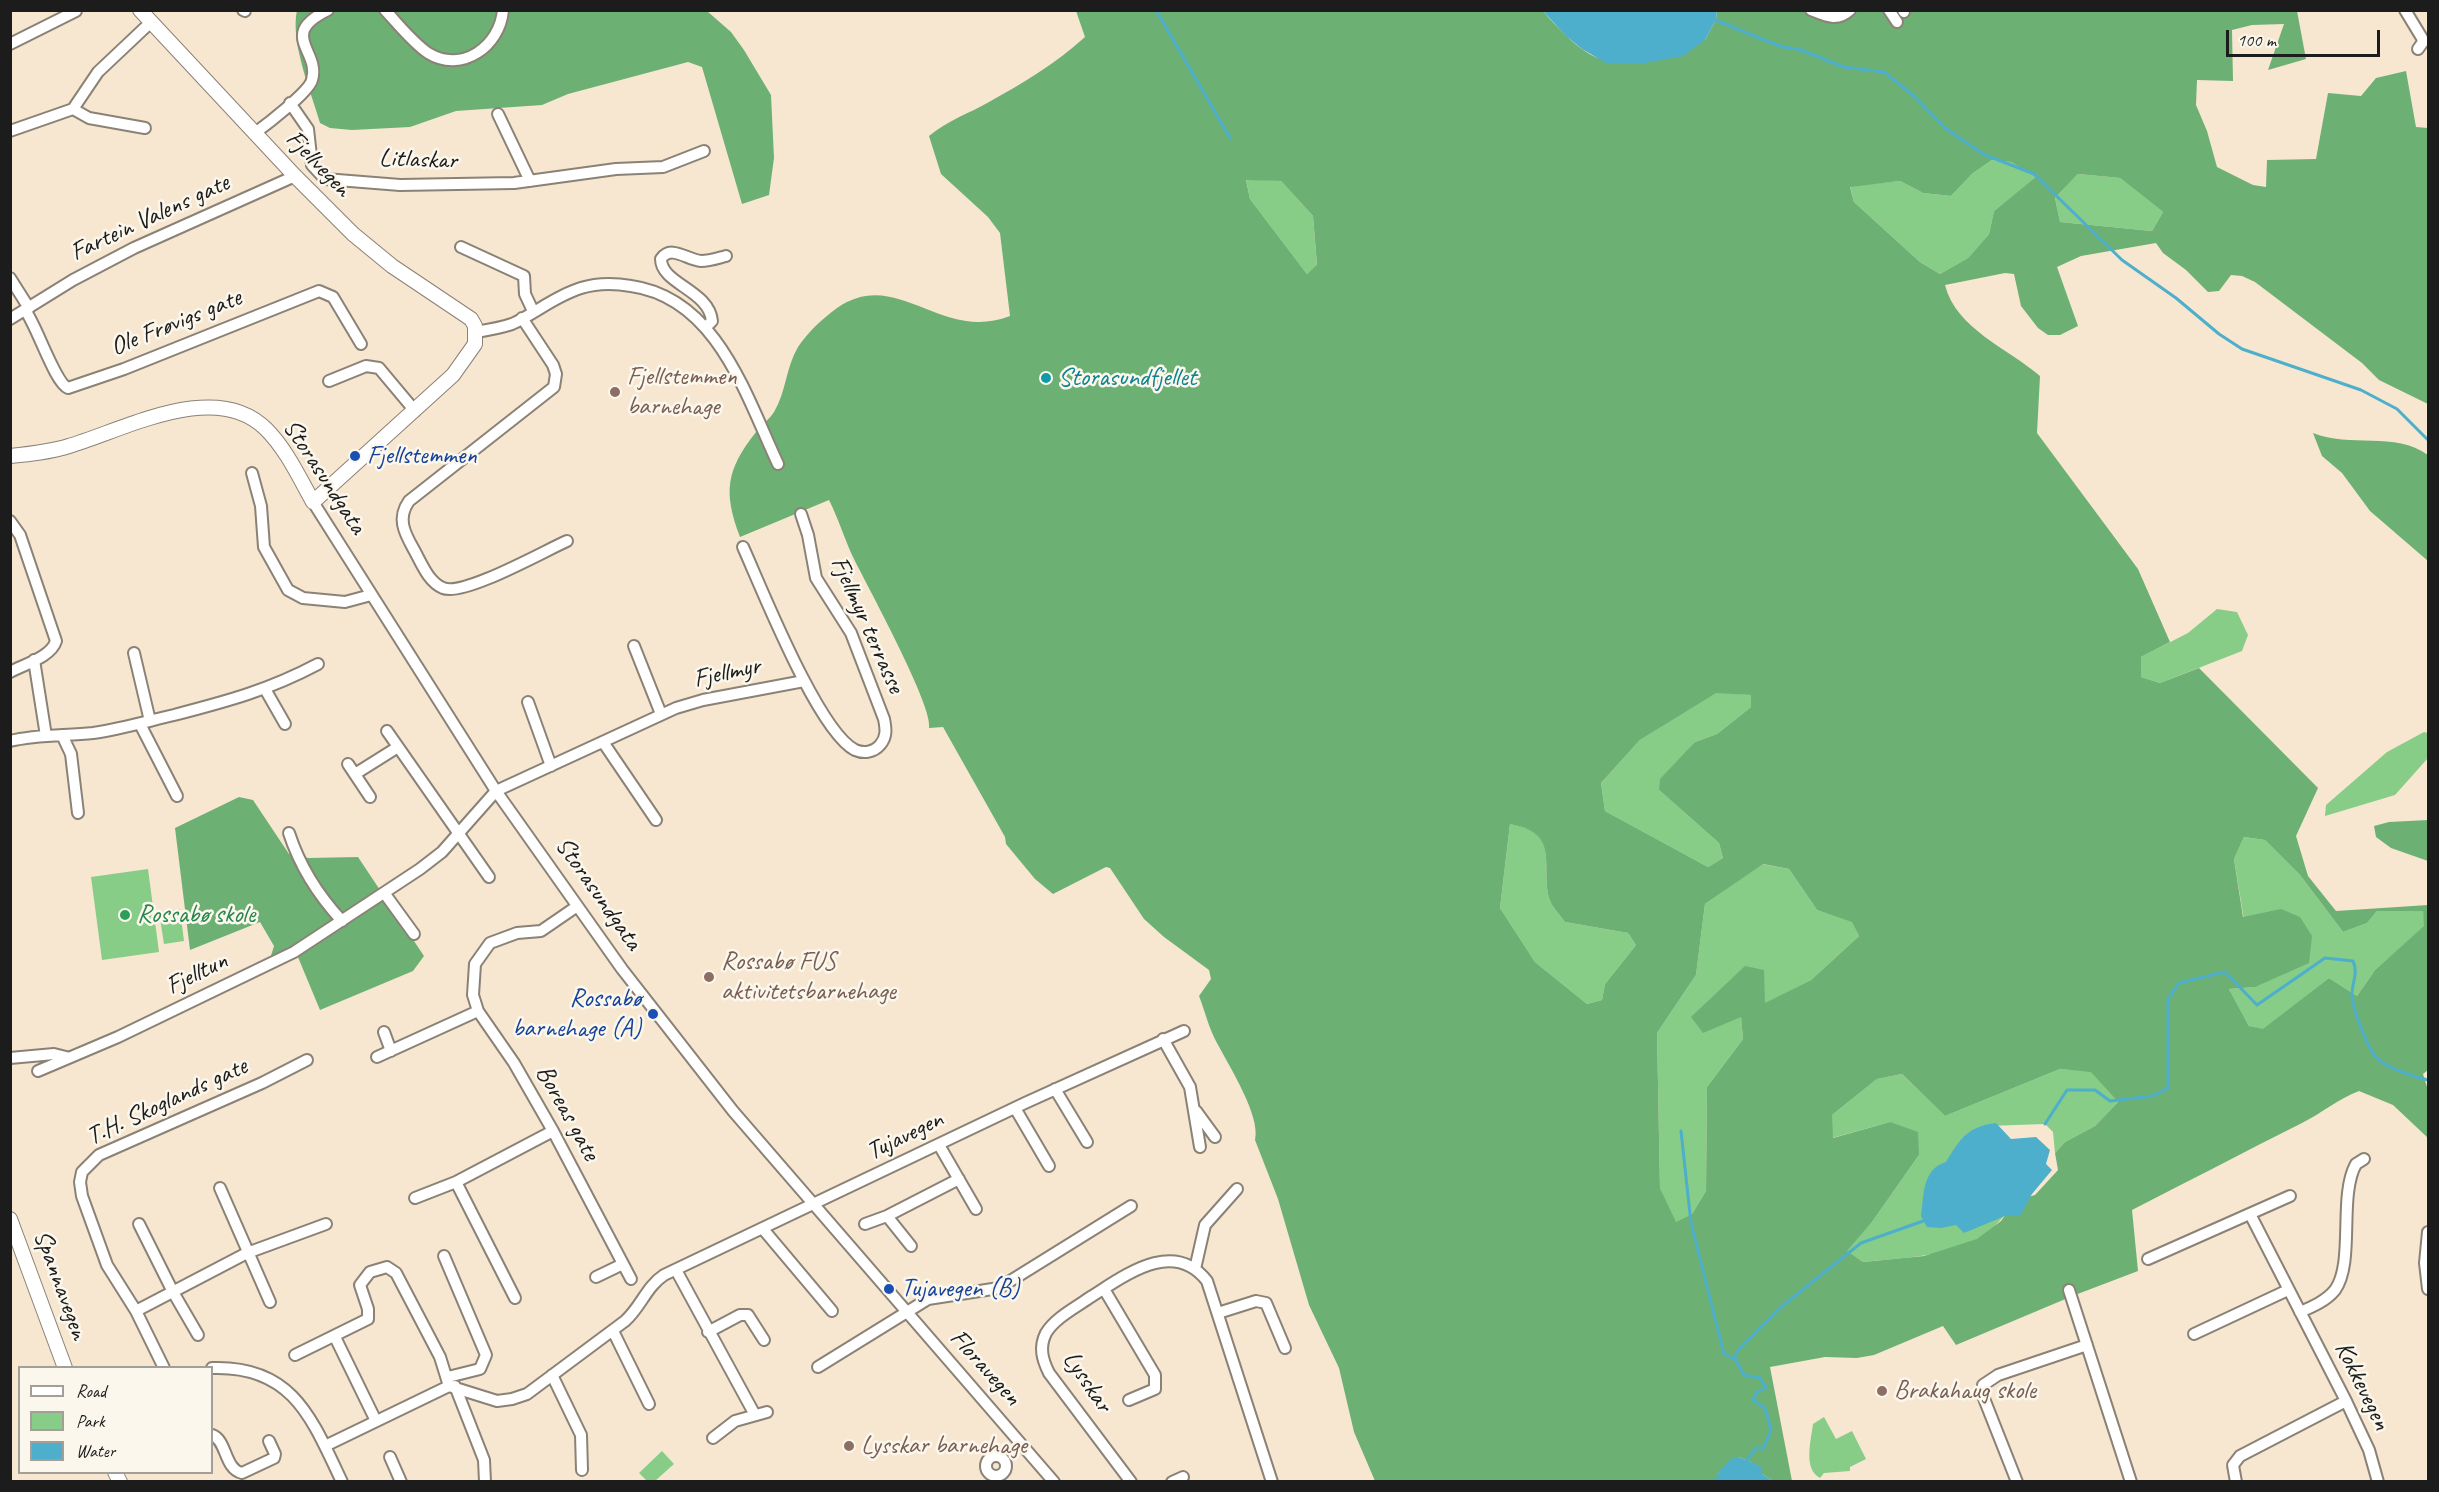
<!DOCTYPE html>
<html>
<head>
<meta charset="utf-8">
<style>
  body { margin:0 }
  #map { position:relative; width:2439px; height:1492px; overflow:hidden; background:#f7e7d0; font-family:Caveat,sans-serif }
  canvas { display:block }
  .frame { position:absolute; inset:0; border:12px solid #1c1c1c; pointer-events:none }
  .legend { position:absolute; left:18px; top:1366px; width:195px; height:108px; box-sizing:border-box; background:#fbf7ec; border:2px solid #a29f99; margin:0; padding:8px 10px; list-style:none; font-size:18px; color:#1c1c1c }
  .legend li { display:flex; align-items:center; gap:12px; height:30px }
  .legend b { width:30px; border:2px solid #a29f99 }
  .scale { position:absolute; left:2226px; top:30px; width:154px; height:27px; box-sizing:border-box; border:3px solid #1c1c1c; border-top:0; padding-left:8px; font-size:18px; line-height:21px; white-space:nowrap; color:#1c1c1c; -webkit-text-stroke:4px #fbf7ec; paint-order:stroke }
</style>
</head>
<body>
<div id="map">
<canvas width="2439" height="1492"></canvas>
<div class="frame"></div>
<ul class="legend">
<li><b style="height:8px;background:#fff"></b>Road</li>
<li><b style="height:16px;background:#87cd87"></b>Park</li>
<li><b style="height:16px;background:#4dafcc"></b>Water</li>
</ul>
<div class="scale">100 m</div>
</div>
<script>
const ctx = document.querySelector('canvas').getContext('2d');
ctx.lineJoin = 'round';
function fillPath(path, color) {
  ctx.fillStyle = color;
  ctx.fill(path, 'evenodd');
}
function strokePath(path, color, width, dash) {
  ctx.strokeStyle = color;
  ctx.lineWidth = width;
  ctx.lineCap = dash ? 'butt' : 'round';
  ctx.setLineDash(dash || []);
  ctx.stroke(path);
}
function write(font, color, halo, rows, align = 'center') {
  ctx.font = font + ' Caveat,sans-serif';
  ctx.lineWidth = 5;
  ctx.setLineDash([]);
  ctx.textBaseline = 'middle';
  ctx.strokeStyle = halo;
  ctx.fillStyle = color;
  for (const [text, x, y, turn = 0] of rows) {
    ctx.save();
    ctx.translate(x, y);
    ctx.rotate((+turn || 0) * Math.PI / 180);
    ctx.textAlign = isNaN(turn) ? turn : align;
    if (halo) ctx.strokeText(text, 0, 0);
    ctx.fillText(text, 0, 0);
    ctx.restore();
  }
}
const green = new Path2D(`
  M1992,160L2011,162L2037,177L1994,211L1989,234L1968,258L1940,274L1920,262L1854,202L1850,186L1900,181L1923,193L1951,196L1973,173Z
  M2078,174L2120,178L2163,212L2152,231L2060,222L2055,198Z
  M1246,179L1281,181L1313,216L1317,266L1307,274L1250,199Z
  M2217,609L2237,612L2248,635L2242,651L2160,683L2141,677V657L2188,633Z
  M1716,692L1752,695L1751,707L1717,734L1695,742L1659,790L1719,843L1723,858L1708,867L1605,811L1601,783L1640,740Z
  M2424,732L2428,733V758L2395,795L2325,816L2326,805L2387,752Z
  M1510,824C1560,832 1541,862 1549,898C1551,906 1560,915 1565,922L1628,933L1636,945L1605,984L1602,1000L1587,1004L1535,962L1500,908Z
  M2244,837L2265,840L2300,875L2343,932L2367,923L2377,911H2423L2425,926L2375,970L2357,996L2329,978L2263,1030L2249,1026L2229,989L2255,987L2234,859Z
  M1762,864L1789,869L1817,910L1852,921L1859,936L1811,980L1741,1016L1743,1039L1707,1087L1706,1191L1692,1214L1675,1223L1660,1188L1657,1033L1696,975L1705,904Z
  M148,869L159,952L102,960L91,877Z
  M180,909L184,941L164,944L159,912Z
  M2060,1069L2091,1071L2118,1102L2095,1126L2065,1142L2055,1153L2053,1132L2045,1124L1988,1126L2015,1201C2005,1215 1992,1232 1976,1240C1942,1257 1900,1258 1863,1262L1846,1251L1872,1222L1919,1155L1890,1122L1832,1138V1115L1877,1079L1902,1074L1945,1116Z
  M1824,1417L1836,1439L1852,1431L1866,1459L1850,1467V1471L1824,1473L1820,1478C1803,1469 1811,1441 1813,1424Z
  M662,1451L674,1464L655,1481H647L639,1473Z`);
const forest = new Path2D(`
  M297,10L707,11L731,32L744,50L771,95L774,158L769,195L742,204L702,67L688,62L568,94L542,105L456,111L410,127L352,130L330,128L320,123C311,91 290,43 297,10Z
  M1076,11H1543C1604,82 1625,69 1705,40L1716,20L1717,11H2297L2306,59L2268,70L2284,24L2252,25L2232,30L2233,81L2197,80L2196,105L2207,131L2217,167L2253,185L2266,187L2267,160L2316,159L2328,93L2361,96L2376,78L2406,71L2416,127L2428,128V404L2379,380L2362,363L2255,282L2242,276L2231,275L2219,291L2208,292L2186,270L2163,253L2156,243L2081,256L2057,267L2078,326L2060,335H2048L2038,328L2021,306L2014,274L2005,273L1945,285C1956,329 2009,349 2040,376L2037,433L2138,569L2170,642L2141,657V677L2160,683L2199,668L2318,788L2296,836L2308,876L2336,911L2428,905V1070L2423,1074L2428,1090V1138L2393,1105L2359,1091C2338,1099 2322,1113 2302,1123C2246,1151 2189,1181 2132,1210L2138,1271L2075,1295L1956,1345L1943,1326L1874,1355L1857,1358L1825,1357L1770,1367L1792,1481H1773L1762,1474L1761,1467L1739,1457L1718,1473V1481H1375L1354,1432L1339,1368L1309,1305L1278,1199L1255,1140C1261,1116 1229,1066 1217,1043C1209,1029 1205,1011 1199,996L1211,979L1209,970L1164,937L1144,919L1110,868L1106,867L1053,894L1035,879L1006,844L1005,837L943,727L929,728C934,707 865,582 852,555C844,537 838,518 829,500L740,537C723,492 726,470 756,432C761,425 770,419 774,412C786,392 786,367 798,347C808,332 822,319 837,308C897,266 940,343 1010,316L1000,233L988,217L941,174L929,136C948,120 968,114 989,102C1023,83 1055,64 1085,37ZM1992,160L2011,162L2036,177L1994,211L1989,234L1968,258L1940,274L1920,262L1854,202L1850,187L1900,181L1923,193L1951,196L1973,173ZM2078,174L2120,178L2163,212L2152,231L2060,222L2055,198ZM1246,180L1281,181L1313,216L1317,265L1307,274L1250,199ZM1716,693L1751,695V707L1717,734L1695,742L1660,779L1659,790L1719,843L1723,858L1708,867L1605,811L1601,783L1640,740ZM1510,824C1560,833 1541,863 1549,898C1551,906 1560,915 1565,922L1628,933L1636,945L1605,984L1602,1000L1587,1004L1535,962L1500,908ZM2244,837L2265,840L2300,875L2343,932L2367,923L2377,911H2423L2424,926L2375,970L2357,996L2329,978L2263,1029L2249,1026L2229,989L2255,987L2309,963L2312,936L2300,917L2281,909L2243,917L2234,859ZM1763,864L1789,869L1817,910L1852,922L1859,936L1811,980L1765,1003L1764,970L1745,966L1691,1017L1703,1033L1741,1017L1743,1039L1707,1087L1706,1191L1692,1214L1676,1222L1660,1188L1657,1033L1696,975L1705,904ZM2060,1069L2091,1072L2118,1102L2095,1126L2065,1142L2055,1153L2058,1170L2035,1195L2015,1201L2001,1221L1977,1239L1924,1256L1863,1262L1847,1251L1872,1222L1919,1155L1918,1132L1890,1122L1833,1138L1832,1115L1877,1079L1902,1074L1945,1116Z
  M2313,433C2350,448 2395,431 2428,455V561L2370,511L2342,473L2322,456Z
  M239,797L253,800L289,854L308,858L358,857L424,956L413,971L320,1010L295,950L268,965L274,946L260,922L190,950L175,828Z
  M2428,820V861L2391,848L2376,837L2374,826L2389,822Z`);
const water = new Path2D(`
  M1543,11H1717L1716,20L1705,40L1683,56L1640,64H1616L1606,63L1582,49L1566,36Z
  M1996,1123L2011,1139L2036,1137L2050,1150L2046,1164L2052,1170L2032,1194L2020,1216H2005L1964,1233L1956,1225L1941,1228L1927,1227L1921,1216C1924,1195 1922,1169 1946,1162C1960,1139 1968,1126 1996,1123Z
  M1739,1457L1762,1467V1474L1773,1481H1718V1473L1731,1459Z`);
const stream = new Path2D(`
  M1156,10L1230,138
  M1716,20L1759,38L1783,47L1798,49L1844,67L1884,72L1914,96L1945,128L1983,154L2034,174L2122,260L2176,298L2219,334L2242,349L2361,390L2397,409L2428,440
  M2045,1124L2067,1090H2095L2110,1101L2153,1096L2168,1088V999L2179,983L2225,972L2257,1005L2325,958L2353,961C2359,974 2351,984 2352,997C2354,1011 2367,1048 2377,1058C2386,1068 2415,1077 2428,1080
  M1681,1131L1691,1223L1724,1354L1735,1359
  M1747,1460L1756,1448L1763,1449L1771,1430L1765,1408L1753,1400L1757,1392L1766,1388L1760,1378L1744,1375L1735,1359L1737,1351L1781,1307L1861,1243L1926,1220
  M1715,1482L1716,1479`);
const minor = new Path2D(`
  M243,10L245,11
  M385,10C399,25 412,42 428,53C462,74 500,46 503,10
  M1811,10C1826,16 1837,22 1850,10
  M1889,10L1897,22
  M1903,10L1904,12
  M2405,10L2422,38L2423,42L2418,49
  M10,44L76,11
  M290,103L308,129L312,165L325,179L400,185L514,183L616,169L663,167L704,151
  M73,109L98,72L151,22
  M73,109L89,118L145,128
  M498,114L530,181
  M10,131L73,109
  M255,133C266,125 309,92 312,80C321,51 277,35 328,10
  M461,247L524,276L525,294L533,311
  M10,278L29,308
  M25,310C37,326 55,383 68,388L124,369L319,291L333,297L361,344
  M522,318L553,365L556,374L554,387L409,501C397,518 404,532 413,548C421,562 428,582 443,588C463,597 544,551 567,541
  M10,319L73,280L134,248L295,176
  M706,327L712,321C709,290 661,284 661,259C671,244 687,260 701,261C710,261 718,258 726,256
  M476,332C488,330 500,328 512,324C536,313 555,296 581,288C597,283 614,283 631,286C717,298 746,396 778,464
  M329,381L366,366L379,368L415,411
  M252,473L261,506L264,547L288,590L303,598L345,602L371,595
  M313,502L496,791L622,969L733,1111L1054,1482
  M10,521L20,535L56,641C51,657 25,664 10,672
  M743,547C762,589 818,731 855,750C864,754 874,752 880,745C887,737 886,729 884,719L851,633L816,578L808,535L801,514
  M634,646L661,714
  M134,653L150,721
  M34,660L46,736
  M265,689L285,724
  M528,702L551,766
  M140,724L177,796
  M387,731L489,877
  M62,735L71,754L78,813
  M10,741C38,734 66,736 93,733C121,729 148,721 174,715C228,701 269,690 318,664
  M603,742L656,820
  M348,764L370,797
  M355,774L398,747
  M289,833C300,867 318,895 342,921
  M385,894L414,934
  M576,907L541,931L517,933L490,943L475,964L473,995L478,1011L514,1063L553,1131L631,1279
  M384,1032L391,1051
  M1163,1039L1190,1087L1200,1147
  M377,1057L478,1011
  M10,1058L54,1054L66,1057
  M38,1071L118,1037L294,952L420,869L442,852L496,791L676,708L703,700L804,681
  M1055,1089L1087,1142
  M1015,1108L1049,1166
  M1196,1111L1215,1137
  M939,1145L976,1209
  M456,1182L515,1298
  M220,1188L270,1302
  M415,1198L456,1182L553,1131
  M2250,1214L2346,1401L2369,1450L2378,1482
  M887,1216L911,1246
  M139,1224L173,1292L198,1335
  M865,1224L887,1216L959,1179
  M763,1229L832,1311
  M2428,1232L2425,1263L2428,1289
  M444,1256L486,1355L480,1369L448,1377
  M2148,1259L2290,1196
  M1195,1269L1205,1225L1237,1189
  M676,1270L755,1415
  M596,1277L623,1264
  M1104,1289L1155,1375V1389L1129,1400
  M2069,1290L2131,1482
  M136,1311L247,1253L326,1224
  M2300,1312C2312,1307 2326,1301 2335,1290C2355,1262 2338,1196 2356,1164L2364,1159
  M1218,1313L1256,1301L1266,1303L1285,1348
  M613,1331L649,1404
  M708,1332L740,1315H748L764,1340
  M2194,1334L2288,1290
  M335,1337L376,1421
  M295,1355L368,1319V1309L360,1285L370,1272L387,1267L396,1273L440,1357L449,1386
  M818,1367L928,1299L999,1288L1131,1206
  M164,1368L136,1311L107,1265L82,1196L80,1182L82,1172L99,1155L262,1083L307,1060
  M212,1368C293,1365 312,1419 342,1482
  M552,1375L581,1435L582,1470
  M455,1386L484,1460L485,1482
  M212,1435C227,1440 224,1469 242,1473L274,1458L275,1454L269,1441
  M713,1438L735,1421L767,1412
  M325,1446L449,1386L497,1401L512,1399L527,1394L625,1321C641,1307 646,1287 664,1275L1025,1103L1184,1031
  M986 1466a10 10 0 1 1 20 0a10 10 0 1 1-20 0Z
  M390,1457L401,1482
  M1131,1482L1049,1373C1042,1359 1039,1347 1046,1333C1055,1318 1075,1308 1089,1298C1123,1277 1173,1237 1207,1281L1272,1482
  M1172,1482L1183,1477
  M2017,1482L1983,1396V1385L1998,1375L2087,1345
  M2236,1482L2233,1465L2240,1456L2346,1401`);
const major = new Path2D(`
  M10,456C30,454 50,452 69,446C126,429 216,379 266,429C286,449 299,477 313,502L453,375L475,344V326L471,319L392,266L353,234L295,176L140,10
  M10,1219L65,1368
  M115,1472L120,1482`);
const markers = [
  [1046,378,6,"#0f9aa8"],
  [615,392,6,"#8d6e63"],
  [355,456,6,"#1a4fb4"],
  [125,915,6,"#2e9e5b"],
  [709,977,6,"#8d6e63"],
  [653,1014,6,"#1a4fb4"],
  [889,1289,6,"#1a4fb4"],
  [1882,1391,6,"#8d6e63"],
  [849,1446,6,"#8d6e63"]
];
const streetNames = [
  ["Litlaskar",418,160,2],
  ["Fjellvegen",318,164,46],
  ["Fartein Valens gate",150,218,-25],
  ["Ole Frøvigs gate",176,323,-22],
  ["Storasundgata",324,477,57],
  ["Fjellmyr terrasse",867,625,66],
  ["Fjellmyr",727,673,-12],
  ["Storasundgata",598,894,55],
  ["Fjelltun",197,974,-26],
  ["T.H. Skoglands gate",167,1102,-25],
  ["Boreas gate",567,1113,61],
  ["Tujavegen",905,1136,-26],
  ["Spannavegen",60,1285,70],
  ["Floravegen",985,1368,48],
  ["Lysskar",1087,1382,56],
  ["Kokkevegen",2362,1386,64]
];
const educationNames = [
  ["Fjellstemmen",627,377],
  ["barnehage",627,407],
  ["Rossabø FUS",721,962],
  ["aktivitetsbarnehage",721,992],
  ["Brakahaug skole",1894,1391],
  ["Lysskar barnehage",861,1446]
];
const cultureNames = [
  ["Storasundfjellet",1058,378]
];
const transitNames = [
  ["Fjellstemmen",367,456],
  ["Rossabø",641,999,"right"],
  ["barnehage (A)",641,1029,"right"],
  ["Tujavegen (B)",901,1289]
];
const leisureNames = [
  ["Rossabø skole",137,915]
];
fillPath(green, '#87cd87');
fillPath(forest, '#6db074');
fillPath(water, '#4dafcc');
strokePath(stream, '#4dafcc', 3);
strokePath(minor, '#8a8276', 14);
strokePath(major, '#8a8276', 16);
strokePath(minor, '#fff', 10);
strokePath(major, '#fff', 14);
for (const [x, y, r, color] of markers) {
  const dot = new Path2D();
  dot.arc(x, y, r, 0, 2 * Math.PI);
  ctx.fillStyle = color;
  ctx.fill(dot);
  strokePath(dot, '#fbf7ec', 2);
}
write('26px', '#1c1c1c', '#fbf7ec', streetNames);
write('26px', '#785e54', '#fbf7ec', educationNames, 'left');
write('26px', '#0d838f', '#fbf7ec', cultureNames, 'left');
write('26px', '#164399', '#fbf7ec', transitNames, 'left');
write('26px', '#27864d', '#fbf7ec', leisureNames, 'left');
</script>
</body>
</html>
